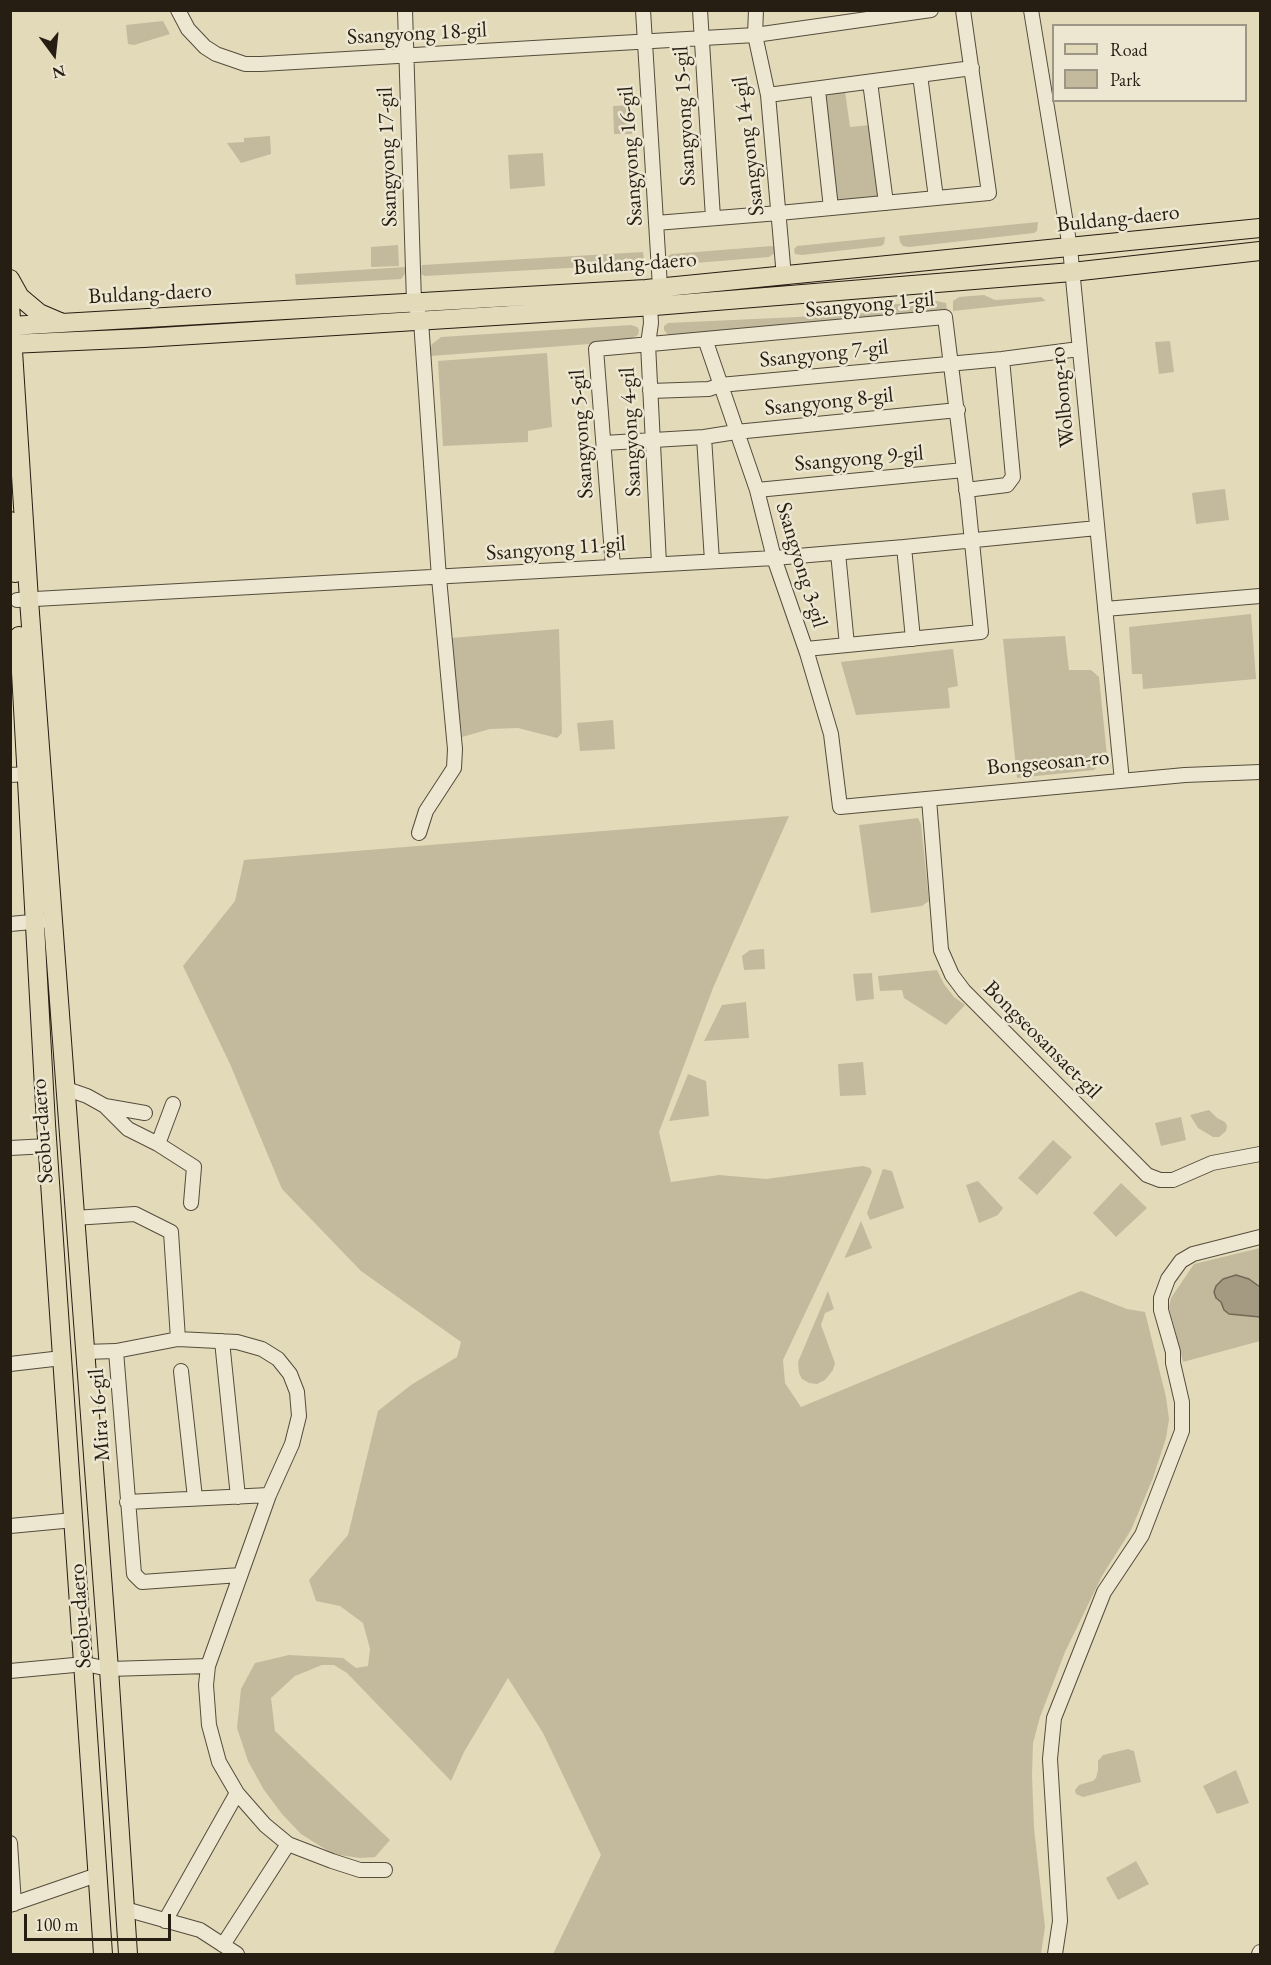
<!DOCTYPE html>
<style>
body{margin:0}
#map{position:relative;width:1271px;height:1965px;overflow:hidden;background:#e3dab9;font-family:"EB Garamond",serif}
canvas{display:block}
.frame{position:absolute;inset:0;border:12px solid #261d13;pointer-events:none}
.legend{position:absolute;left:1052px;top:24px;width:195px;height:78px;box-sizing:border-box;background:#ede7d2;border:2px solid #9d9686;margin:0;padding:8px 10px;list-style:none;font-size:18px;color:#261d13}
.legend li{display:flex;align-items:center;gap:12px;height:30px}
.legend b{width:30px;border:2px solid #9d9686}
.north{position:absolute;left:24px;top:24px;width:60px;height:60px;-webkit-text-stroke:4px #ede7d2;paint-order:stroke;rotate:165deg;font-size:16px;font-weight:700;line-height:24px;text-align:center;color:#261d13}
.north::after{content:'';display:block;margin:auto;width:21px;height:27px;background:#261d13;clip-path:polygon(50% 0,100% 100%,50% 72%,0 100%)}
.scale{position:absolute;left:24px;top:1914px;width:147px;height:27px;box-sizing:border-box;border:3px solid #261d13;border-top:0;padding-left:8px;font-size:18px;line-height:21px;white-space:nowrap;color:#261d13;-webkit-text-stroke:4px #ede7d2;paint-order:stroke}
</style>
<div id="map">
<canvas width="1271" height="1965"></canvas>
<div class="frame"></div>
<ul class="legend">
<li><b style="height:8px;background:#e3dab9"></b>Road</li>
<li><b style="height:16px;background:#c3ba9d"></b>Park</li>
</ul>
<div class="north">N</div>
<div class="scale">100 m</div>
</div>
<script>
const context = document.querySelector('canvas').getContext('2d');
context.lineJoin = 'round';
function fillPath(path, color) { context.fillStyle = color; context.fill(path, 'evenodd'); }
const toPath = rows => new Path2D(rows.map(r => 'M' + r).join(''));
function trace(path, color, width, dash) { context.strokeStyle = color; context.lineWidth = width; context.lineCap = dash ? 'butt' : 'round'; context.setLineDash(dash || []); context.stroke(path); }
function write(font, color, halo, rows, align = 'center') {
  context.font = font + ' "EB Garamond",serif'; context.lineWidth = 5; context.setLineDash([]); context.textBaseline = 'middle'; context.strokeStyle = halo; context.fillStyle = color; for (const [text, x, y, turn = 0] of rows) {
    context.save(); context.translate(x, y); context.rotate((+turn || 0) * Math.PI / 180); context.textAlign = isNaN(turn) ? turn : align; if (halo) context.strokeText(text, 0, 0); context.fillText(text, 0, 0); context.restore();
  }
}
const green = toPath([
 [163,21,170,34,134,45,128,44,126,25],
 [845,91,850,127,870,125,879,199,842,204,836,199,823,96,828,93],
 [631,105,632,134,614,134,613,106],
 [270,136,271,154,241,163,227,143,244,142,244,138],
 [543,153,545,186,510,189,508,155],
 [1038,222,1037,231,1034,233,909,247,903,246,900,242,899,236],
 [885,237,884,244,881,246,802,255,795,254,794,249,797,246],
 [398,245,399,266,371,267,371,247],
 [772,246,775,248,775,253,769,257,670,265,668,264,668,256,671,254],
 [643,252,644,260,640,264,425,276,421,274,422,265],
 [405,267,405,274,401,279,296,285,295,274],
 [984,295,995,300,1041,297,1046,301,953,311,953,301,959,297],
 [936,301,946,303,947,310,853,319,852,317,856,314,878,311,885,305],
 [840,315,847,317,847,319,671,338,664,330,664,326,668,323],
 [631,325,637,327,639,330,638,335,630,339,589,344,431,356,430,350,432,344,441,337],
 [1170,341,1174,372,1159,374,1155,342],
 [547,353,552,427,528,431,528,442,443,446,438,361],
 [1225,489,1229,520,1196,524,1192,493],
 [1251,614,1256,679,1143,689,1142,674,1132,674,1129,627],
 [559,629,562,733,557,738,518,728,490,729,462,737,451,638],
 [1065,636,1069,670,1091,670,1099,677,1107,756,1094,770,1017,778,1003,639],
 [953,649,958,686,948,688,950,708,856,715,841,662],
 [613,720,615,749,580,751,577,723],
 [789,816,713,988,659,1132,671,1182,719,1175,766,1179,863,1166,870,1168,872,1172,783,1360,785,1383,801,1407,1081,1291,1127,1309,1145,1312,1166,1397,1169,1419,1166,1438,1153,1478,1131,1530,1102,1576,1065,1652,1040,1717,1033,1743,1032,1775,1034,1828,1045,1927,1041,1954,553,1954,601,1855,543,1733,508,1678,464,1752,451,1781,347,1673,334,1665,322,1665,295,1676,271,1698,275,1731,390,1840,375,1857,360,1858,333,1854,301,1834,282,1814,264,1790,248,1761,237,1728,241,1689,255,1663,289,1655,343,1658,356,1668,368,1666,370,1649,363,1623,340,1606,316,1601,309,1580,348,1535,378,1411,411,1385,457,1357,461,1342,361,1271,282,1189,230,1064,183,966,235,901,244,860],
 [918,818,921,824,929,901,922,906,871,913,859,825],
 [764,949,765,969,744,970,742,956,750,950],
 [937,970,944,984,954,997,965,1005,946,1025,904,998,902,990,880,991,878,976],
 [872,973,874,999,856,1001,853,974],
 [746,1002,749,1038,704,1041,722,1005],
 [863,1062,866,1095,840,1096,838,1064],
 [688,1074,706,1081,709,1116,669,1121],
 [1209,1110,1217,1118,1225,1122,1227,1126,1226,1131,1219,1137,1213,1137,1198,1128,1190,1115],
 [1181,1117,1186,1140,1161,1146,1155,1123],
 [1053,1140,1072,1157,1037,1195,1018,1178],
 [883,1169,892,1171,904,1208,870,1220,867,1213],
 [978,1181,1003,1208,998,1215,979,1223,966,1185],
 [1121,1183,1147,1208,1116,1237,1093,1213],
 [861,1221,872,1248,845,1258,845,1257],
 [1260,1248,1260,1341,1183,1362,1169,1307,1171,1298,1194,1264],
 [828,1291,834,1309,825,1313,821,1325,835,1363,833,1370,825,1380,817,1384,809,1383,802,1379,799,1373,798,1362],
 [1128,1749,1134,1751,1141,1782,1083,1797,1076,1794,1075,1790,1079,1785,1093,1781,1096,1778,1098,1770,1098,1761,1103,1755],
 [1236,1770,1249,1803,1217,1814,1203,1786],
 [1136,1861,1149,1884,1118,1900,1106,1878]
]);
const water = toPath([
 [1236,1275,1249,1279,1260,1287,1260,1317,1229,1314,1224,1310,1221,1302,1216,1298,1214,1292,1216,1286,1223,1279,1236,1275]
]);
const minor = toPath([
 [178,10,188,29,205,47,216,54,245,64,261,64,755,35,931,10],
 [405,10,414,302,421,321,439,578,455,749,454,768,426,811,419,833],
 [643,10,660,287,650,307,651,323,648,344,659,564],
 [700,10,713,218],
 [756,10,755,35,768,95,784,277],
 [1031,10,1070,248,1122,781],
 [920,75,936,198],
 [870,82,886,203],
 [818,90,831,208],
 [768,95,972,68],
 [656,223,779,213,989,193,963,10],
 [705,339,757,490,774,558,807,653,831,734,840,807,1185,775,1260,772],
 [650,391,709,389,720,385,1002,359,1079,349],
 [704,437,712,561],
 [604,443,704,437,736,432,958,410],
 [757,490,964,470],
 [966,490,1007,485,1013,477,1002,359],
 [904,547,913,639],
 [838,553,847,645],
 [613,567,596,349,945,317,968,502,981,632,806,649],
 [17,600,774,558,904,547,1097,528],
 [1105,609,1260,596],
 [10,775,28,774],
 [929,799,941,950,952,975,964,991,1147,1175,1160,1180,1173,1180,1212,1163,1260,1154],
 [10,924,42,921],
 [64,1088,87,1096,105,1106,128,1129,158,1144,194,1167,191,1203],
 [105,1106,145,1113],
 [158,1144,173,1104],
 [10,1148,48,1146],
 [74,1218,135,1214,171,1232,178,1339],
 [222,1341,238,1497],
 [84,1352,116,1351],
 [10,1364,62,1358],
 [181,1371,195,1498],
 [127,1502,269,1495],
 [10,1526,74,1520],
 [208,1666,206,1685,209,1725,219,1762,237,1793,265,1825,288,1844,332,1861,360,1870,385,1870],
 [10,1671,85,1664,109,1669,208,1666,269,1495,292,1444,299,1416,297,1392,290,1374,278,1359,262,1349,237,1342,178,1339,116,1351,134,1574,142,1582,240,1575],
 [10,1843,14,1904],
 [10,1905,97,1875],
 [125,1909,200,1930,237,1954],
 [165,1921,237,1793],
 [223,1945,288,1844],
 [1055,1954,1060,1921,1050,1759,1054,1718,1104,1592,1142,1535,1182,1431,1182,1402,1173,1363,1173,1352,1161,1310,1161,1298,1168,1279,1181,1261,1193,1254,1260,1237],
 [1259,1954,1260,1952]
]);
const major = toPath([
 [10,279,20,297,39,313,60,322],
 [10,304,29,600,109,1669,128,1954],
 [10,326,646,289,1260,228],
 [10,344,144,338,655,306,1072,272,1260,251],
 [10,521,15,573],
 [19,636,46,1124,103,1954]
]);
const streetNames = [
 ["Ssangyong 18-gil",417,34,-3],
 ["Ssangyong 15-gil",685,116,-93],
 ["Ssangyong 14-gil",749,146,-97],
 ["Ssangyong 16-gil",631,156,-94],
 ["Ssangyong 17-gil",388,157,-92],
 ["Buldang-daero",1118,219,-6],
 ["Buldang-daero",635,264,-4],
 ["Buldang-daero",150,294,-3],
 ["Ssangyong 1-gil",870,305,-5],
 ["Ssangyong 7-gil",824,354,-6],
 ["Wolbong-ro",1063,397,-96],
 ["Ssangyong 8-gil",829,402,-6],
 ["Ssangyong 4-gil",631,432,-93],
 ["Ssangyong 5-gil",582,434,-94],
 ["Ssangyong 9-gil",859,459,-5],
 ["Ssangyong 11-gil",556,549,-4],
 ["Ssangyong 3-gil",801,565,73],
 ["Bongseosan-ro",1048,763,-5],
 ["Bongseosansaet-gil",1042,1040,45],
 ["Seobu-daero",43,1131,-94],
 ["Mira 16-gil",100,1415,-94],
 ["Seobu-daero",81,1616,-94]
];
fillPath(green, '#c3ba9d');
fillPath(water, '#a39a81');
trace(water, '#716855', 1.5);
trace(minor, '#554c3c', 16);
trace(major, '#261d13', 20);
trace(minor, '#ede7d2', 14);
trace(major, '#e3dab9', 18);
write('22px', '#261d13', '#ede7d2', streetNames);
</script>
